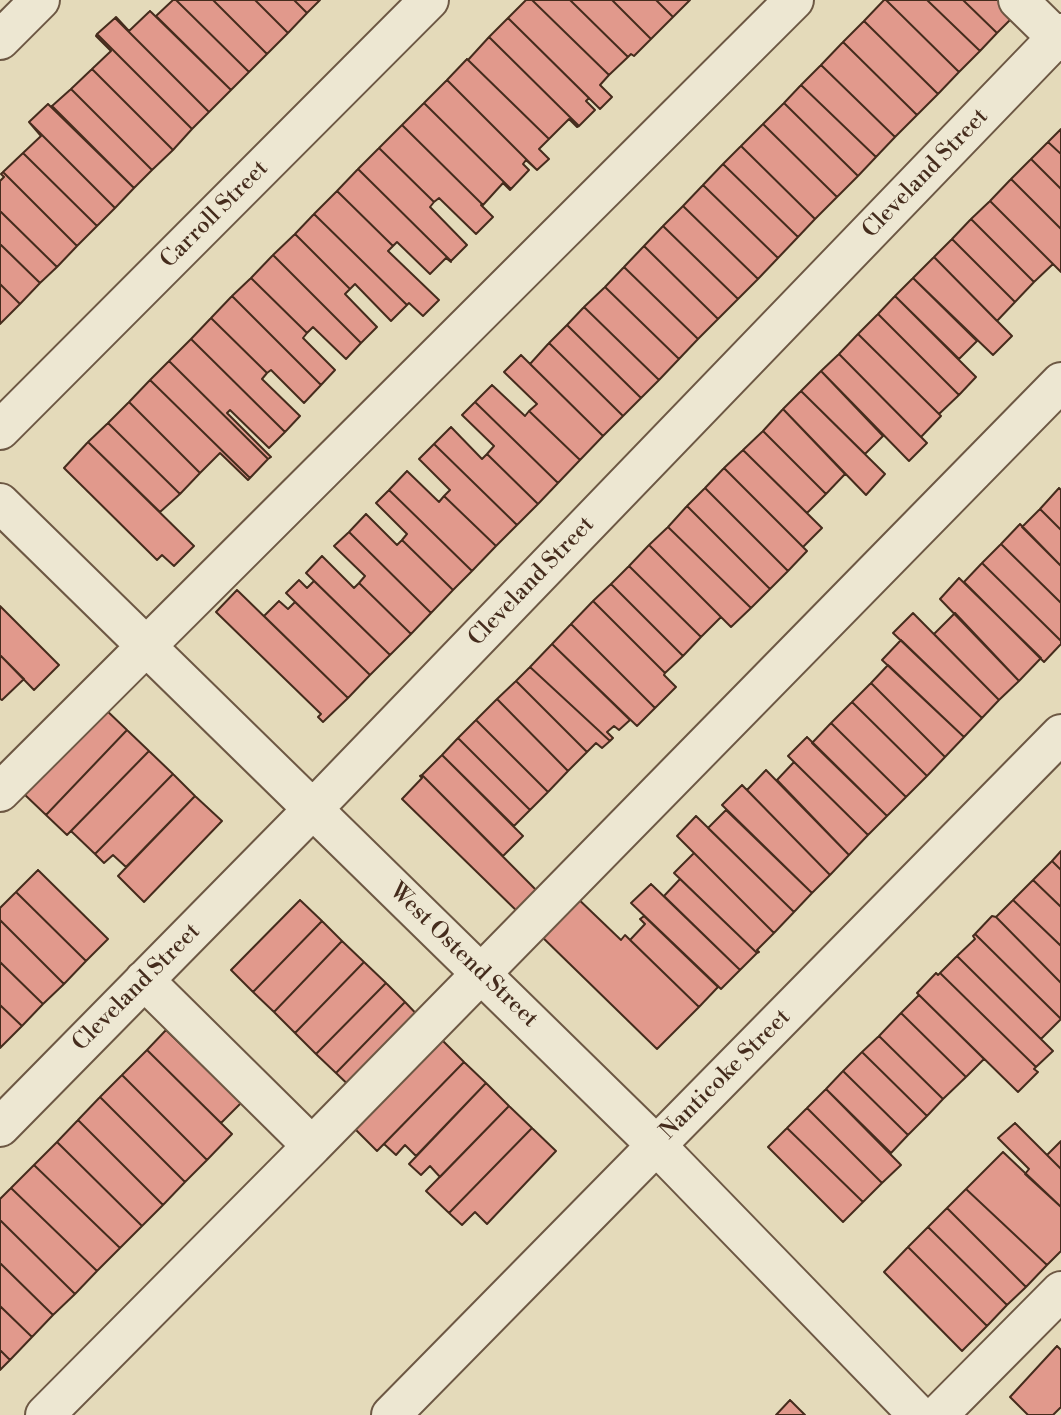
<!DOCTYPE html>
<style>
body{margin:0}
canvas{display:block;background:#e4daba}
</style>
<canvas width="1061" height="1415"></canvas>
<script>
const context = document.querySelector('canvas').getContext('2d');
context.lineJoin = 'round';
function fillPath(path, color) { context.fillStyle = color; context.fill(path, 'evenodd'); }
const toPath = rows => new Path2D(rows.map(r => 'M' + r).join(''));
function trace(path, color, width, dash) { context.strokeStyle = color; context.lineWidth = width; context.lineCap = dash ? 'butt' : 'round'; context.setLineDash(dash || []); context.stroke(path); }
function write(font, color, halo, rows, align = 'center') {
  context.font = font + ' "Libre Bodoni",serif'; context.lineWidth = 5; context.setLineDash([]); context.textBaseline = 'middle'; context.strokeStyle = halo; context.fillStyle = color; for (const [text, x, y, turn = 0] of rows) {
    context.save(); context.translate(x, y); context.rotate((+turn || 0) * Math.PI / 180); context.textAlign = isNaN(turn) ? turn : align; if (halo) context.strokeText(text, 0, 0); context.fillText(text, 0, 0); context.restore();
  }
}
const building = toPath([
 [173,0,176,0,249,72,231,90,156,16,173,0],
 [176,0,213,0,267,54,249,72,176,0],
 [213,0,255,0,288,33,267,54,213,0],
 [255,0,294,0,307,13,288,33,255,0],
 [294,0,320,0,307,13,294,0],
 [526,0,532,0,609,75,600,85,612,97,600,109,508,18,526,0],
 [532,0,570,0,628,57,609,75,532,0],
 [570,0,612,0,651,39,634,56,631,54,628,57,570,0],
 [612,0,656,0,673,17,651,39,612,0],
 [656,0,690,0,673,17,656,0],
 [884,0,886,0,959,72,938,94,864,21,884,0],
 [886,0,927,0,980,51,959,72,886,0],
 [927,0,963,0,997,33,980,51,927,0],
 [963,0,999,0,1015,15,997,33,963,0],
 [150,11,231,90,209,112,115,18,116,17,129,31,150,11],
 [115,18,209,112,192,129,97,34,115,18],
 [508,18,589,98,586,101,595,110,579,126,489,37,508,18],
 [864,21,938,94,917,115,843,42,864,21],
 [97,34,192,129,173,150,92,69,111,51,96,36,97,34],
 [489,37,579,126,577,127,569,119,549,139,468,60,489,37],
 [843,42,917,115,895,137,821,65,843,42],
 [467,59,549,139,539,149,549,159,537,170,447,80,467,59],
 [821,65,895,137,876,157,801,85,821,65],
 [92,69,173,150,152,170,71,89,92,69],
 [447,80,537,170,526,160,523,164,529,170,511,189,424,103,447,80],
 [801,85,876,157,858,176,784,103,801,85],
 [71,89,152,170,134,188,52,106,71,89],
 [424,103,511,189,510,190,503,183,483,205,402,125,424,103],
 [784,103,858,176,837,197,763,124,784,103],
 [48,104,134,188,115,208,29,122,48,104],
 [29,122,115,208,97,226,23,153,41,136,29,122],
 [763,124,837,197,815,219,741,146,763,124],
 [402,125,483,205,481,205,493,217,476,234,439,198,434,202,379,148,402,125],
 [1061,129,1061,154,1048,142,1061,129],
 [1048,142,1061,154,1061,189,1031,159,1048,142],
 [741,146,815,219,798,237,723,164,741,146],
 [379,148,434,202,430,207,467,245,451,261,358,169,379,148],
 [23,153,97,226,77,246,3,172,23,153],
 [1031,159,1061,189,1061,229,1011,179,1031,159],
 [723,164,798,237,778,258,703,185,723,164],
 [358,169,451,261,451,262,446,258,430,274,397,242,393,246,337,191,358,169],
 [3,172,77,246,57,267,0,211,0,181,4,177,1,174,3,172],
 [1011,179,1061,229,1061,272,990,201,1011,179],
 [703,185,778,258,758,279,683,206,703,185],
 [337,191,393,246,388,251,439,300,423,316,409,303,407,305,314,214,337,191],
 [990,201,1053,264,1034,282,971,219,990,201],
 [683,206,758,279,738,299,663,226,683,206],
 [0,211,57,267,40,283,0,244,0,211],
 [314,214,407,305,391,321,355,284,350,289,295,234,314,214],
 [971,219,1034,282,1015,302,952,239,971,219],
 [663,226,738,299,718,319,644,246,663,226],
 [295,234,350,289,345,294,377,327,361,343,273,255,295,234],
 [952,239,1015,302,997,321,934,257,952,239],
 [0,244,40,283,20,304,0,284,0,244],
 [644,246,718,319,698,339,624,267,644,246],
 [273,255,361,343,346,359,313,327,307,333,251,278,273,255],
 [934,257,1012,336,993,355,913,278,934,257],
 [624,267,698,339,679,359,605,287,624,267],
 [251,278,307,333,303,338,335,370,321,385,232,296,251,278],
 [913,278,977,341,959,359,895,296,913,278],
 [0,284,20,304,0,324,0,284],
 [605,287,679,359,659,380,584,307,605,287],
 [232,296,321,385,304,403,271,370,267,373,211,318,232,296],
 [895,296,976,377,959,395,878,314,895,296],
 [584,307,659,380,641,398,567,325,584,307],
 [878,314,959,395,939,414,858,334,878,314],
 [211,318,267,373,262,379,300,416,285,432,191,339,211,318],
 [567,325,641,398,623,416,549,343,567,325],
 [858,334,941,416,921,437,839,354,858,334],
 [191,339,285,432,269,448,230,410,227,413,271,457,268,459,169,361,191,339],
 [549,343,623,416,603,436,530,364,549,343],
 [839,354,927,443,909,461,821,371,839,354],
 [521,355,603,436,580,460,529,411,537,404,504,372,521,355],
 [169,361,268,459,250,478,150,380,169,361],
 [821,371,883,436,865,454,801,391,821,371],
 [150,380,250,478,248,480,220,453,200,473,129,402,150,380],
 [492,385,525,416,529,411,580,460,558,483,475,402,492,385],
 [801,391,885,474,866,495,783,409,801,391],
 [129,402,200,473,180,494,108,423,129,402],
 [475,402,558,483,538,504,487,454,494,446,462,415,475,402],
 [783,409,845,474,826,494,763,431,783,409],
 [108,423,180,494,160,512,88,442,108,423],
 [451,427,482,459,487,454,538,504,517,525,434,444,451,427],
 [763,431,826,494,807,513,743,450,763,431],
 [88,442,194,546,174,566,162,555,157,560,64,468,88,442],
 [434,444,517,525,496,546,444,496,450,490,419,459,434,444],
 [743,450,822,528,803,547,724,468,743,450],
 [724,468,807,551,788,571,705,488,724,468],
 [407,471,439,502,444,496,496,546,472,571,389,490,407,471],
 [705,488,788,571,770,589,687,506,705,488],
 [1059,488,1061,490,1061,530,1040,509,1059,488],
 [389,490,472,571,453,590,402,540,407,534,376,503,389,490],
 [687,506,770,589,751,608,668,527,687,506],
 [1040,509,1061,530,1061,566,1022,527,1040,509],
 [366,514,397,545,402,540,453,590,431,613,349,532,366,514],
 [1020,524,1061,566,1061,603,1001,544,1020,524],
 [668,527,751,608,731,627,649,545,668,527],
 [349,532,431,613,411,634,359,583,365,576,334,546,349,532],
 [1001,544,1061,603,1061,641,982,563,1001,544],
 [649,545,721,617,701,637,629,566,649,545],
 [322,556,354,588,359,583,411,634,390,655,306,573,322,556],
 [982,563,1061,641,1061,644,1044,662,964,582,982,563],
 [629,566,701,637,683,656,611,584,629,566],
 [959,578,1041,658,1019,681,940,599,959,578],
 [299,580,307,588,314,581,390,655,370,675,286,593,299,580],
 [611,584,683,656,665,673,593,601,611,584],
 [237,590,348,698,323,722,318,717,321,714,216,612,237,590],
 [279,601,288,609,295,602,370,675,348,698,264,616,279,601],
 [593,601,665,673,664,675,676,687,655,708,571,624,593,601],
 [0,606,59,665,34,690,0,655,0,606],
 [913,613,999,700,982,718,893,633,913,613],
 [955,613,1019,681,999,700,934,634,955,613],
 [571,624,655,708,637,726,552,644,571,624],
 [901,640,982,718,964,737,882,660,901,640],
 [552,644,630,720,619,730,614,726,607,732,613,738,610,741,530,667,552,644],
 [0,655,24,679,2,700,0,699,0,655],
 [888,665,964,737,945,757,871,683,888,665],
 [530,667,610,741,602,748,596,743,587,752,516,681,530,667],
 [516,681,587,752,568,771,497,699,516,681],
 [871,683,945,757,927,776,852,702,871,683],
 [497,699,568,771,548,792,476,720,497,699],
 [852,702,927,776,906,797,831,723,852,702],
 [104,708,127,730,46,815,23,793,104,708],
 [476,720,548,792,530,810,458,738,476,720],
 [831,723,906,797,887,816,812,743,831,723],
 [127,730,149,751,67,835,46,815,127,730],
 [807,737,887,816,868,835,788,756,807,737],
 [458,738,530,810,514,826,442,755,458,738],
 [149,751,173,774,95,854,71,831,149,751],
 [442,755,523,836,503,856,422,775,442,755],
 [794,762,868,835,849,855,777,780,794,762],
 [766,770,849,855,830,875,747,790,766,770],
 [173,774,195,796,126,867,113,855,104,863,95,854,173,774],
 [422,775,542,896,522,916,402,799,422,778,420,776,422,775],
 [742,785,830,875,812,893,722,805,742,785],
 [195,796,222,821,144,902,118,876,195,796],
 [726,810,812,893,794,912,708,828,726,810],
 [696,816,794,912,774,933,677,836,696,816],
 [1061,851,1061,870,1052,861,1061,851],
 [694,853,774,933,757,950,759,952,757,953,674,873,694,853],
 [1052,861,1061,870,1061,907,1033,880,1052,861],
 [38,870,108,939,86,961,16,892,38,870],
 [680,879,757,953,740,970,664,896,680,879],
 [1033,880,1061,907,1061,946,1013,900,1033,880],
 [651,884,740,970,721,989,631,903,651,884],
 [16,892,86,961,64,984,0,920,0,908,16,892],
 [573,894,621,940,625,935,699,1007,657,1049,537,932,573,894],
 [300,900,322,921,253,992,231,970,300,900],
 [1013,900,1061,946,1061,983,996,917,1013,900],
 [644,916,718,987,699,1007,630,940,645,924,640,919,644,916],
 [992,916,996,917,1061,983,1061,1019,975,934,992,916],
 [0,920,64,984,43,1004,0,962,0,920],
 [322,921,342,941,274,1012,253,992,322,921],
 [975,934,1061,1019,1041,1039,957,956,975,939,973,936,975,934],
 [342,941,364,962,295,1033,274,1012,342,941],
 [957,956,1053,1051,1036,1067,940,973,957,956],
 [0,962,43,1004,22,1026,0,1005,0,962],
 [364,962,386,983,316,1054,295,1033,364,962],
 [936,973,938,975,940,973,1036,1067,1034,1069,1038,1072,1018,1092,917,993,936,973],
 [386,983,405,1002,336,1073,316,1054,386,983],
 [919,995,984,1059,966,1077,901,1013,919,995],
 [405,1002,426,1024,358,1094,336,1073,405,1002],
 [0,1005,22,1026,0,1048,0,1005],
 [901,1013,966,1077,943,1099,879,1036,901,1013],
 [166,1030,241,1103,221,1123,147,1050,166,1030],
 [879,1036,943,1099,927,1116,862,1052,879,1036],
 [442,1040,464,1062,377,1151,355,1129,442,1040],
 [147,1050,232,1134,207,1160,122,1075,147,1050],
 [862,1052,927,1116,908,1135,843,1071,862,1052],
 [464,1062,486,1083,416,1156,405,1145,396,1155,384,1144,464,1062],
 [843,1071,908,1135,891,1153,826,1089,843,1071],
 [122,1075,207,1160,185,1182,100,1097,122,1075],
 [486,1083,509,1106,440,1177,430,1166,421,1175,409,1164,486,1083],
 [826,1089,901,1165,882,1183,807,1108,826,1089],
 [100,1097,185,1182,163,1205,78,1120,100,1097],
 [509,1106,532,1128,449,1213,426,1191,509,1106],
 [807,1108,882,1183,863,1202,787,1128,807,1108],
 [78,1120,163,1205,142,1226,57,1142,78,1120],
 [1015,1123,1061,1169,1061,1207,1025,1174,1029,1169,998,1138,1015,1123],
 [532,1128,556,1151,487,1224,475,1212,462,1225,449,1213,532,1128],
 [787,1128,863,1202,843,1222,768,1147,787,1128],
 [1061,1141,1061,1169,1047,1155,1061,1141],
 [57,1142,142,1226,120,1248,34,1165,57,1142],
 [1003,1152,1061,1207,1061,1251,1047,1265,966,1189,1003,1152],
 [34,1165,120,1248,97,1271,11,1188,34,1165],
 [11,1188,97,1271,75,1294,0,1220,0,1199,11,1188],
 [966,1189,1047,1265,1026,1287,947,1208,966,1189],
 [947,1208,1026,1287,1007,1305,928,1227,947,1208],
 [0,1220,75,1294,53,1315,0,1263,0,1220],
 [928,1227,1007,1305,987,1326,908,1247,928,1227],
 [908,1247,987,1326,962,1351,884,1272,908,1247],
 [0,1263,53,1315,32,1337,0,1306,0,1263],
 [0,1306,32,1337,10,1360,0,1350,0,1306],
 [1057,1346,1061,1350,1061,1407,1053,1415,1028,1415,1010,1397,1057,1346],
 [0,1350,10,1360,0,1370,0,1350],
 [790,1400,805,1415,776,1415,790,1400]
]);
const minor = toPath([
 [1018,0,1061,42],
 [0,40,40,0],
 [0,430,429,0],
 [0,503,656,1145,918,1415],
 [0,792,794,0],
 [144,980,312,1146,1061,382],
 [0,1127,313,809,1061,33],
 [45,1415,312,1146],
 [391,1415,1061,734],
 [938,1415,1061,1291]
]);
const streetNames = [
 ["Cleveland Street",926,174,-46],
 ["Carroll Street",215,215,-45],
 ["Cleveland Street",532,582,-46],
 ["West Ostend Street",463,956,44],
 ["Cleveland Street",137,988,-45],
 ["Nanticoke Street",726,1075,-45]
];
fillPath(building, '#e1998c');
trace(building, '#452c1d', 2);
trace(minor, '#6d5844', 42);
trace(minor, '#ede7d2', 38);
write('23px', '#452c1d', '#ede7d2', streetNames);
</script>
